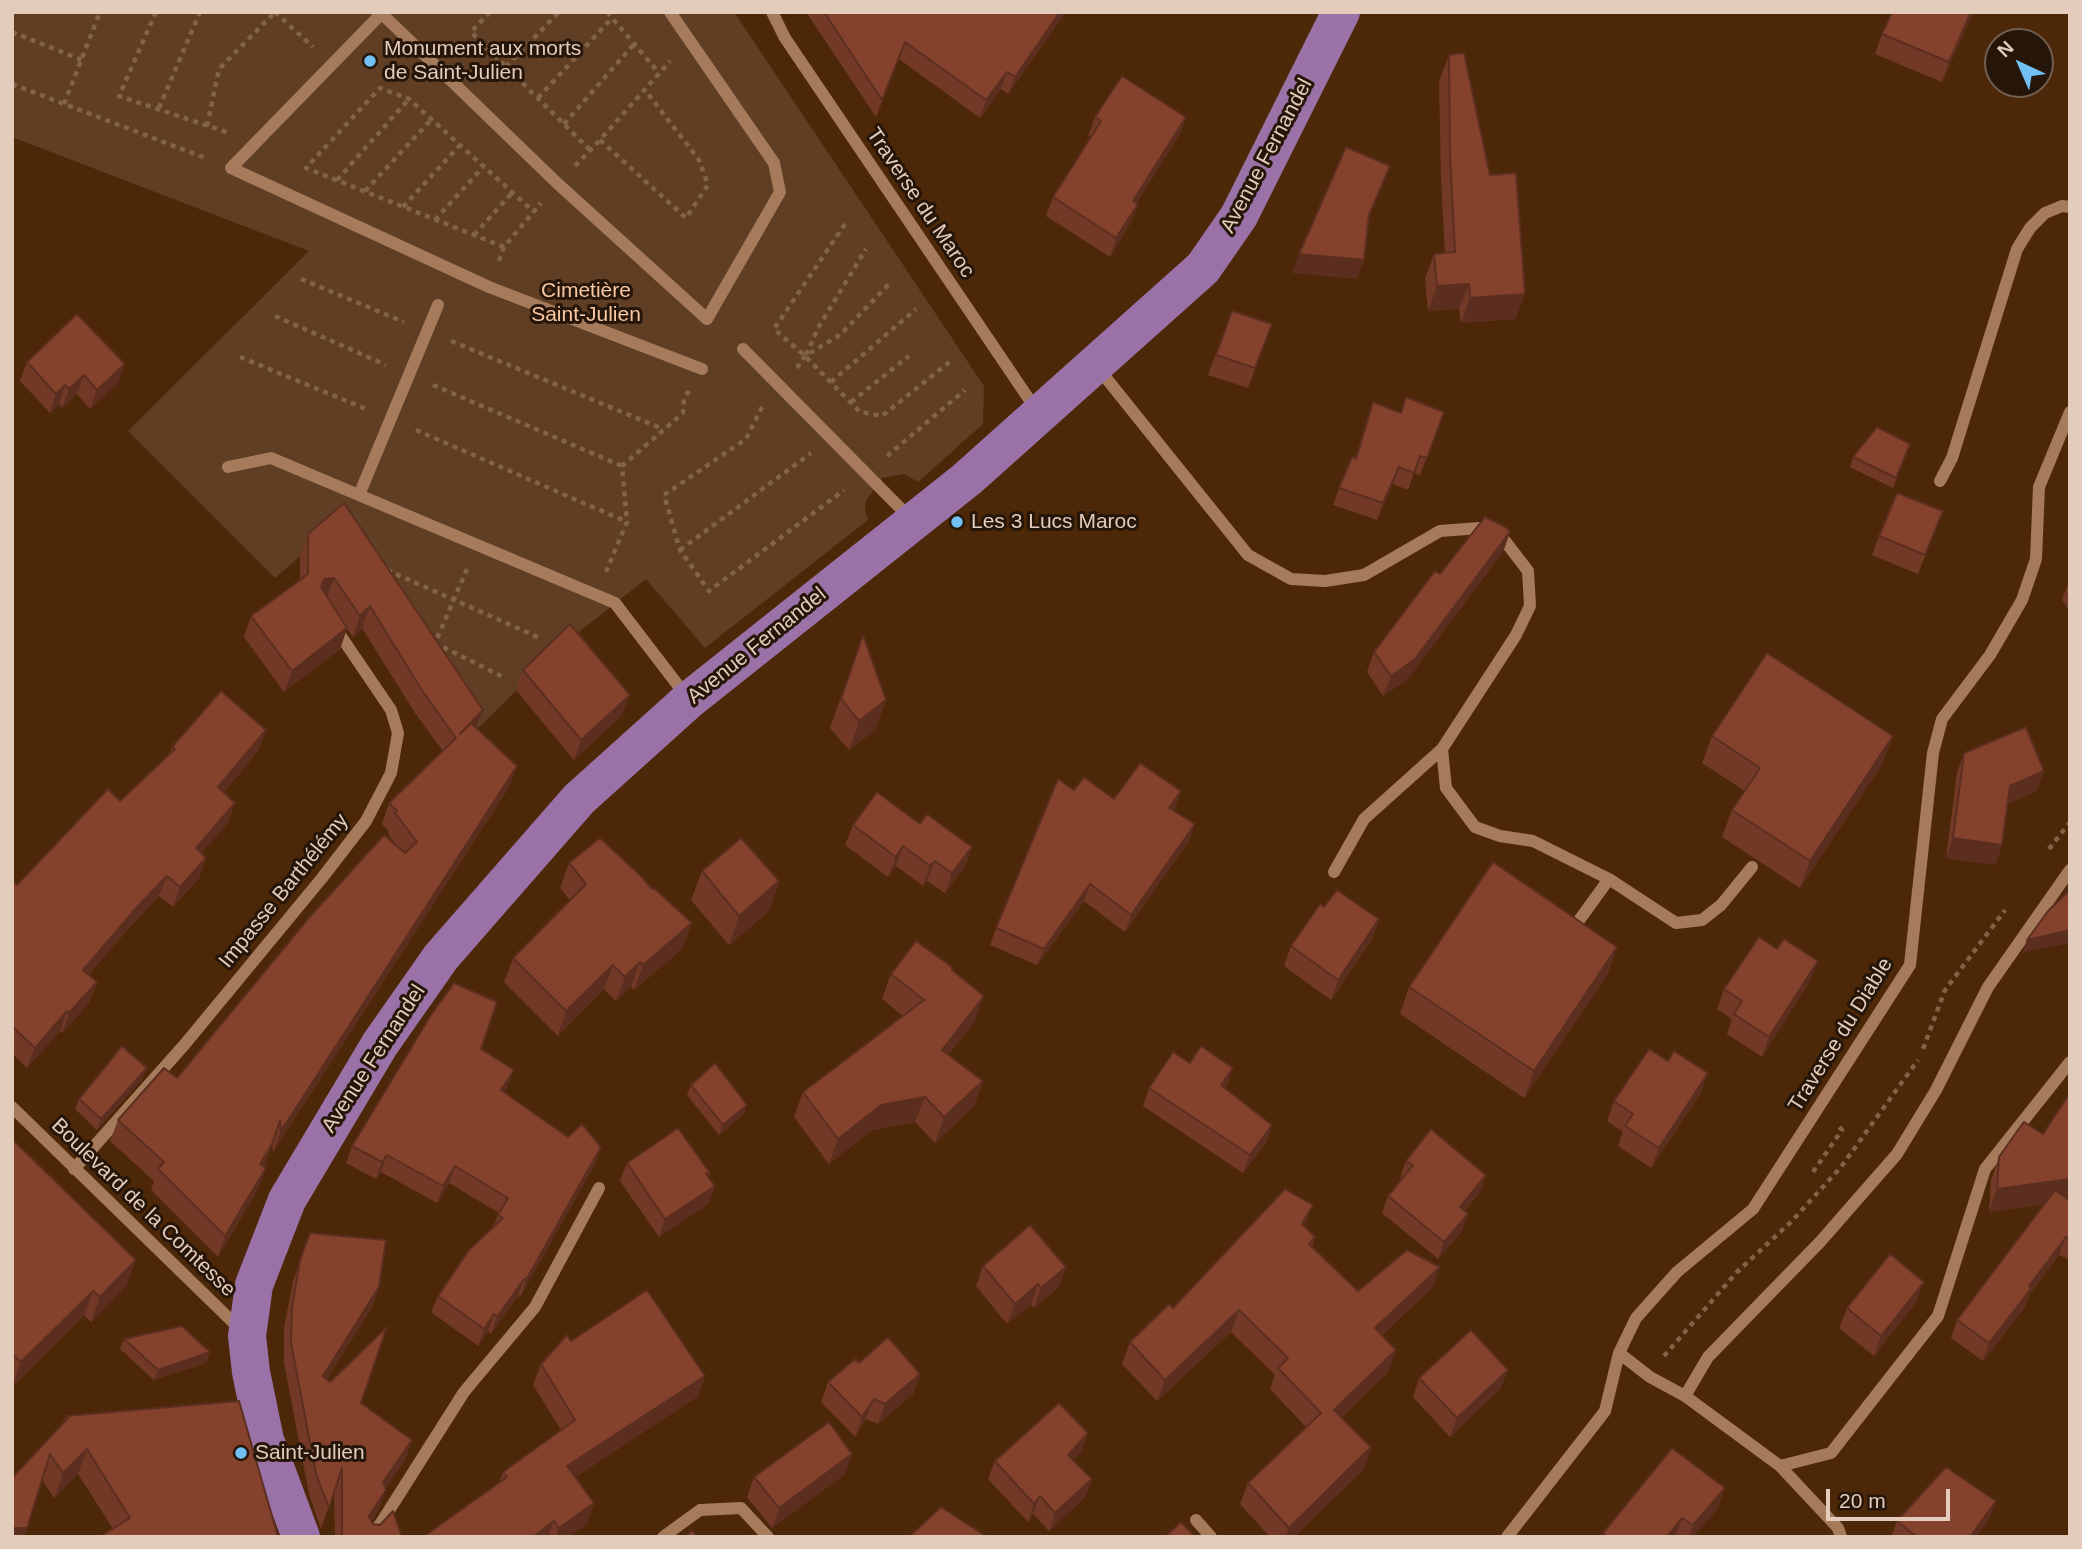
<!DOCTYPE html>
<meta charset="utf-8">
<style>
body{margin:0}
#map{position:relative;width:2082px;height:1549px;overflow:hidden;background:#4c2808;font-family:Arial,sans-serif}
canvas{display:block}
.frame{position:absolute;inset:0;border:14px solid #e3ccbc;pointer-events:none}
.north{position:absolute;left:1984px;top:28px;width:70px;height:70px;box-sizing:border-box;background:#261609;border:2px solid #725f51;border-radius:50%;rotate:316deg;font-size:19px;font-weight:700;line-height:28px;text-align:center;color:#e3ccbc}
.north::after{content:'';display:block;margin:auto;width:24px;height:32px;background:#71c1f5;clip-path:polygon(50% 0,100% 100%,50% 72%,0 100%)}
.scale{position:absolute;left:1826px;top:1489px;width:124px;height:32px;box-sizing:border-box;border:4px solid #e3ccbc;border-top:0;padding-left:9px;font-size:21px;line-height:24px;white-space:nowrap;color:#e3ccbc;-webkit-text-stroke:5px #261609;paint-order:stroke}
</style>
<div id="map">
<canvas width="2082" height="1549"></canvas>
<div class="frame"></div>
<div class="north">N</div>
<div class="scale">20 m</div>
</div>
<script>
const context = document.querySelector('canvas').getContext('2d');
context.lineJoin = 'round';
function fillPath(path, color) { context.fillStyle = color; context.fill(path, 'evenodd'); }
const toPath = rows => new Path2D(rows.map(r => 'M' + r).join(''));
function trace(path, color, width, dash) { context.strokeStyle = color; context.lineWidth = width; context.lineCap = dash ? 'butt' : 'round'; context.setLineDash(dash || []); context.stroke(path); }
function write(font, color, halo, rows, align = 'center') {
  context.font = font + ' Arial,sans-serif'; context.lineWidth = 6; context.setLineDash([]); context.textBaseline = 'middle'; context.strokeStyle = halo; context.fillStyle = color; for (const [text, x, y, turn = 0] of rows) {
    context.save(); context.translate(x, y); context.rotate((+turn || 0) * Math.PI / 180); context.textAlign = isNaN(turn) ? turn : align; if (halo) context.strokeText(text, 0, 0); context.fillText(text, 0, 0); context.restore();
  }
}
const green = toPath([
 [12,12,734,12,984,386,983,424,918,482,904,474,882,478,866,501,865,511,868,520,705,648,646,579,565,643,474,732,336,525,275,578,128,431,309,251,12,137]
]);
const path = toPath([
 [156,12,119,96,229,133],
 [275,12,313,47],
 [490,12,471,32,590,150],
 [607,12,659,73],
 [12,32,82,60],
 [506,67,559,12],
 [12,84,208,159],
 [538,98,612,18],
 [64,104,100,12],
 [159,108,200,12],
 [564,124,634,44],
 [207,126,219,69,275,12],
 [600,140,686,218,708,185,699,160,645,90],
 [575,166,600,140,670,61],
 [337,180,408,100],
 [365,191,431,120],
 [403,207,459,146],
 [435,220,483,167],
 [845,224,774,329,805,356,860,412,882,416,952,360],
 [474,235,512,193],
 [504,247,306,168,380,88,409,99,534,212],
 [499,261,504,247,541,203],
 [301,279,404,322],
 [275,316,386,365],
 [451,341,663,429],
 [806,355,818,328,866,249],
 [240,357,366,409],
 [797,368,805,356,840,335,892,281],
 [831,382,916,309],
 [433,385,622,466],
 [851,402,909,356],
 [762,407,746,439,664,495,680,550,709,591,844,490],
 [416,430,627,522],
 [887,456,965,390],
 [680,550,811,453],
 [467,569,435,643,503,677],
 [387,570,542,639],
 [606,572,627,522,622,466,683,413,684,398,689,391],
 [2049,849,2070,822],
 [1923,1049,1945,990,2005,910],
 [1813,1172,1842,1130,1838,1125],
 [1664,1356,1737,1272,1791,1222,1841,1167,1918,1060]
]);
const minor = toPath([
 [380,12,557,183,707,319,780,192,774,163,670,12],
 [383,12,231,168,489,287,702,369],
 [772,12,785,38,1037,411],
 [743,349,911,519],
 [1098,368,1248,555,1291,579,1325,581,1364,575,1440,531,1480,528,1505,541,1528,571,1530,606,1516,635,1442,749,1446,788,1475,827,1500,836,1533,841,1609,879,1676,923,1702,920,1721,905,1752,867],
 [228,467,271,458,615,603,687,697],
 [1940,481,1952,458,2017,249,2030,228,2045,213,2062,206,2070,207],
 [359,495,438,305],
 [1334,872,1364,819,1442,749],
 [1580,919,1609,879],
 [12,1107,242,1331],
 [74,1169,185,1044,322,878,366,821,391,773,398,733,391,710,334,626],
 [1685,1396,1708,1357,1820,1242,1897,1154,1936,1090,1988,987,2070,870],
 [1780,1466,1831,1453,1938,1316,1985,1169,2070,1062],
 [1196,1520,1211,1537],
 [370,1537,381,1523,464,1392,535,1307,599,1188],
 [663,1537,700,1510,741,1508,768,1537],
 [1507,1537,1605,1411,1619,1353],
 [1841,1537,1838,1528,1780,1466,1685,1396,1650,1377,1619,1353,1636,1318,1677,1272,1753,1209,1910,965,1933,753,1942,719,1990,655,2022,600,2036,559,2039,487,2070,412]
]);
const major = toPath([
 [301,1537,265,1440,251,1372,247,1336,254,1285,287,1200,380,1044,441,957,579,799,689,700,967,479,1203,268,1239,216,1341,12]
]);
const wall = toPath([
 [806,12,1066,12,1008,94,1001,89,980,118,899,59,876,117],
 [1973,12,1942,82,1875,54,1882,34],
 [1449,55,1490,175,1525,294,1515,319,1461,323,1459,309,1428,311,1425,279,1434,254,1445,253,1441,180,1439,81],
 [1095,117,1186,117,1179,135,1137,203,1138,204,1131,222,1110,257,1046,216,1053,197,1091,137,1088,136],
 [1232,311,1272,324,1248,388,1208,375],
 [27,362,125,364,118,383,90,409,77,394,62,408,59,404,50,413,20,381],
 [1373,402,1400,413,1444,412,1420,475,1414,473,1408,490,1393,484,1377,520,1333,505,1339,488,1355,458],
 [1910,444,1893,488,1850,467,1853,457],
 [1943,511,1918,574,1872,555,1879,536],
 [1510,532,1503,552,1408,679,1383,696,1367,672,1374,652,1440,574],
 [308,534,483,710,476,728,517,766,509,787,273,1152,272,1144,264,1166,266,1168,258,1189,218,1257,151,1190,154,1181,110,1141,118,1120,177,1078,396,845,388,834,389,831,382,824,389,803,443,751,415,713,362,628,353,637,347,629,340,649,284,692,244,637,251,616,300,580,300,556],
 [2069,581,2070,582,2070,611,2062,600],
 [852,665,876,729,849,750,830,728],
 [523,670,630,695,622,715,574,760,516,690],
 [1712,736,1883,763,1800,888,1722,837,1732,810,1745,791,1702,763],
 [172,747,258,751,224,792,228,823,201,853,206,858,199,878,173,907,159,896,131,926,88,975,97,982,89,1003,62,1033,60,1031,27,1068,12,1053,12,880,17,885,120,801,169,754],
 [1964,753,2044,771,2037,791,2008,803,2002,845,1995,865,1946,858,1957,773],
 [1074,790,1114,799,1175,808,1173,811,1189,841,1125,932,1084,901,1037,965,990,945,996,928],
 [920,824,972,847,965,867,945,893,927,881,923,886,896,866,888,877,845,845,853,825],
 [569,863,683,948,634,990,631,987,616,1001,604,989,558,1036,504,982,513,958,570,900,560,888],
 [702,871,779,881,769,911,729,945,691,900],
 [1324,907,1379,919,1372,939,1331,1000,1284,966,1291,946],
 [1777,949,1810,981,1762,1057,1727,1034,1732,1019,1717,1009,1724,989],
 [952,970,975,1021,948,1055,983,1081,974,1106,935,1143,915,1122,872,1130,829,1164,794,1117,803,1092,903,1016,882,999,891,974],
 [1608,974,1524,1098,1400,1014,1409,987],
 [481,1049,514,1070,507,1087,504,1092,568,1137,601,1147,595,1164,520,1297,518,1296,491,1334,488,1331,478,1346,431,1312,438,1296,493,1227,499,1213,449,1183,437,1203,381,1172,376,1179,346,1163,352,1146],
 [1668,1061,1701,1093,1651,1168,1618,1146,1623,1132,1607,1121,1614,1101],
 [1190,1063,1233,1068,1225,1088,1272,1125,1266,1143,1243,1173,1143,1106,1149,1088],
 [143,1078,97,1130,75,1109,79,1099],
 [691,1085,747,1105,743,1115,719,1135,687,1095],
 [2070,1088,2070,1199,2068,1200,2070,1201,2070,1260,2059,1255,2029,1295,2025,1307,1983,1361,1951,1338,1957,1320,2044,1204,1989,1212,1991,1180,1999,1157,2043,1134,2066,1098],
 [12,1139,136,1260,127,1285,91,1322,84,1315,12,1387],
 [1406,1161,1486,1175,1480,1192,1465,1211,1462,1231,1438,1259,1382,1213,1388,1196,1402,1179,1400,1178],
 [627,1163,710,1173,708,1177,715,1186,708,1204,659,1237,620,1181],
 [1304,1227,1315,1237,1312,1247,1358,1291,1432,1288,1382,1335,1388,1372,1342,1417,1371,1447,1364,1469,1294,1537,1270,1537,1240,1504,1248,1483,1306,1427,1270,1389,1275,1375,1231,1332,1157,1401,1122,1364,1130,1342,1173,1308],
 [310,1233,372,1307,327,1379,412,1440,405,1460,385,1489,378,1511,372,1521,373,1524,402,1537,335,1537,334,1491,321,1529,309,1494,284,1363,284,1328,293,1281],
 [983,1266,1059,1287,1034,1308,1031,1304,1007,1324,976,1286],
 [1916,1302,1874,1356,1839,1328,1847,1308],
 [124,1339,210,1352,206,1363,154,1380,120,1349],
 [571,1341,705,1376,697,1397,575,1477,594,1503,587,1524,569,1537,423,1537,499,1483,503,1472,561,1430,533,1385,541,1364],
 [859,1363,920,1374,913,1394,878,1424,866,1419,855,1437,821,1402,828,1382],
 [1419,1378,1501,1388,1450,1437,1413,1397],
 [66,1416,278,1537,103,1537,103,1535,113,1529,78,1474,54,1498,42,1480,24,1537,12,1537],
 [1082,1451,1073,1460,1092,1479,1085,1497,1049,1531,1033,1514,1028,1522,988,1479,995,1461],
 [852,1454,845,1474,772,1528,747,1497,754,1477],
 [1718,1508,1693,1537,1601,1537,1603,1533],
 [1990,1517,1976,1537,1891,1537,1897,1521]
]);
const shadedWall = toPath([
 [1060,12,1066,12,1008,94,1015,77],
 [1971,12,1973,12,1942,82,1949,62],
 [1007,72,1001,89,980,118,986,100],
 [1186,117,1179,135,1127,219,1133,201],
 [1390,166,1383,185,1362,234,1369,215],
 [1138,204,1131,222,1110,257,1116,238],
 [1299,254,1364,260,1357,279,1292,273],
 [1469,284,1459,309,1428,311,1437,286],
 [1525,294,1515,319,1461,323,1470,298],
 [125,364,118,383,90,409,97,390],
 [84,375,77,394,62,408,69,389],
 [65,385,59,404,50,413,56,394],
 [1399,467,1393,484,1377,520,1383,503],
 [1510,532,1503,552,1408,679,1383,696,1391,676],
 [334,578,326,600,317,600,324,579],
 [370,606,362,628,353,637,360,616],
 [347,628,340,649,284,692,292,671],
 [630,695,622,715,574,760,581,740],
 [886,700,876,729,849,750,859,721],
 [483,710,475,731,460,734],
 [266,730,258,751,211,807,218,787],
 [1893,736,1883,763,1800,888,1810,861],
 [517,766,509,787,273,1152,281,1131],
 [2044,771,2037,791,2003,806,2010,786],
 [1181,791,1175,808,1163,825,1169,808],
 [235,803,228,823,188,868,196,848],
 [1195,824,1189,841,1125,932,1131,915],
 [1953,838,2002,845,1995,865,1946,858],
 [903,846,896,866,888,877,896,857],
 [972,847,965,867,945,893,952,873],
 [206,858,199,878,173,907,180,887],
 [935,861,927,881,923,886,930,866],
 [167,876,159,896,131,926,75,990,83,970,138,906],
 [779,881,769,911,729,945,739,916],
 [1090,884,1084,901,1037,965,1044,949],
 [1379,919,1372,939,1331,1000,1338,980],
 [692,923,683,948,634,990,643,965],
 [2070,930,2070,943,2022,953,2027,940],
 [1617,947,1608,974,1524,1098,1534,1071],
 [1818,961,1810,981,1762,1057,1769,1037],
 [640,962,631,987,616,1001,625,977],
 [613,965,604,989,558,1036,566,1011],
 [97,982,89,1003,62,1033,69,1013],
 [984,996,975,1021,933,1075,942,1050],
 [67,1011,60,1031,27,1068,35,1048],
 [147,1068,143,1078,97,1130,101,1119],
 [1233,1068,1227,1086,1215,1104,1221,1085],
 [514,1070,507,1087,495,1107,501,1090],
 [1708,1073,1701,1093,1651,1168,1659,1148],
 [983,1081,974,1106,935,1143,944,1117],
 [925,1097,915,1122,872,1130,829,1164,838,1139,881,1105],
 [747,1105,743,1115,719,1135,723,1125],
 [1272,1125,1266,1143,1243,1173,1250,1155],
 [272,1144,265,1165,252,1185,260,1164],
 [601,1147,595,1164,520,1297,526,1280],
 [387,1155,381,1172,376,1179,382,1162],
 [455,1166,449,1183,437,1203,443,1186],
 [266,1168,258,1189,218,1257,225,1236],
 [1486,1175,1480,1192,1454,1224,1460,1207],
 [2070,1179,2070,1199,2068,1200,1989,1212,1997,1189],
 [715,1186,708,1204,659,1237,665,1219],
 [1313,1205,1305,1226,1294,1246,1302,1224],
 [1468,1214,1462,1231,1438,1259,1444,1242],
 [2066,1237,2059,1255,2029,1295,2025,1307,1983,1361,1989,1343,2029,1286],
 [136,1260,127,1285,91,1322,100,1297],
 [1066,1267,1059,1287,1034,1308,1041,1288],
 [1440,1267,1432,1288,1367,1350,1375,1328],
 [524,1279,518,1296,491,1334,497,1317],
 [1924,1282,1916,1302,1874,1356,1881,1336],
 [1038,1284,1031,1304,1007,1324,1015,1304],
 [379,1287,372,1307,316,1397,323,1376],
 [93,1291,84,1315,12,1387,21,1362],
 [1239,1310,1231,1332,1157,1401,1165,1380],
 [494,1314,488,1331,478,1346,484,1329],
 [1396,1350,1388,1372,1327,1431,1334,1410],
 [210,1352,206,1363,154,1380,158,1370],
 [1508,1370,1501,1388,1450,1437,1457,1418],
 [920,1374,913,1394,878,1424,885,1404],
 [705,1376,697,1397,559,1487,567,1466],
 [874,1399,866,1419,855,1437,862,1417],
 [1088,1433,1082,1451,1061,1473,1068,1455],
 [412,1440,405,1460,376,1503,383,1482],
 [1371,1447,1364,1469,1294,1537,1286,1537,1289,1528],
 [87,1449,78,1474,54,1498,63,1473],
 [852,1454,845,1474,772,1528,779,1508],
 [1092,1479,1085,1497,1049,1531,1055,1513],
 [1725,1488,1718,1508,1693,1537,1689,1537,1693,1525],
 [386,1490,378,1511,361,1536,369,1516],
 [1040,1496,1033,1514,1028,1522,1034,1504],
 [1996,1501,1990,1517,1976,1537,1970,1537],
 [594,1503,587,1524,569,1537,556,1537,559,1528],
 [1682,1518,1675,1537,1667,1537],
 [554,1521,548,1537,533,1537],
 [12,1528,27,1528,24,1537,12,1537]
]);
const building = toPath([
 [824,12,1060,12,1015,77,1007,72,986,100,905,42,882,100,824,12],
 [1892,12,1971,12,1949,62,1882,34,1892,12],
 [1464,53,1490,175,1516,173,1525,294,1470,298,1469,284,1437,286,1434,254,1455,252,1450,155,1449,55,1464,53],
 [1122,76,1186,117,1133,201,1138,204,1116,238,1053,197,1101,121,1095,117,1122,76],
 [1346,147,1390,166,1369,215,1364,260,1299,254,1346,147],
 [1232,311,1272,324,1255,368,1216,355,1232,311],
 [77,314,125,364,97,390,84,375,69,389,65,385,56,394,27,362,77,314],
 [1406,397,1444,412,1427,458,1420,456,1414,473,1399,467,1383,503,1339,488,1352,457,1356,459,1373,402,1401,413,1406,397],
 [1877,427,1910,444,1896,478,1853,457,1877,427],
 [1897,493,1943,511,1925,555,1879,536,1897,493],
 [344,503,483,710,460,734,471,723,517,766,281,1131,280,1121,272,1144,260,1164,266,1168,225,1236,158,1169,164,1162,118,1120,164,1068,177,1078,307,920,384,835,405,853,417,842,395,813,397,811,389,803,456,738,423,692,370,606,360,616,334,578,324,579,321,587,347,628,292,671,251,616,308,574,308,534,344,503],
 [1485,517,1507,528,1510,532,1415,659,1391,676,1374,652,1435,571,1440,574,1485,517],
 [570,624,630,695,581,740,523,670,570,624],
 [863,635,886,700,859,721,841,699,863,635],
 [1767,653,1893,736,1810,861,1732,810,1760,768,1712,736,1767,653],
 [221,691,266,730,218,787,235,803,196,848,206,858,180,887,167,876,138,906,83,970,97,982,69,1013,67,1011,35,1048,12,1026,12,880,17,885,108,789,120,801,175,749,172,747,221,691],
 [2026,727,2044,771,2010,786,2002,845,1953,838,1964,753,2026,727],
 [1140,763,1181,791,1169,808,1195,824,1131,915,1090,884,1044,949,996,928,1058,779,1074,790,1084,777,1114,799,1140,763],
 [877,792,920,824,927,814,972,847,952,873,935,861,930,866,903,846,896,857,853,825,877,792],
 [600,838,641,876,652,889,654,888,692,923,643,965,640,962,625,977,613,965,566,1011,513,958,586,884,569,863,600,838],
 [741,838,779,881,739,916,702,871,741,838],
 [1493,862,1617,947,1534,1071,1409,987,1493,862],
 [1337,890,1379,919,1338,980,1291,946,1320,904,1324,907,1337,890],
 [2070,890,2070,930,2027,940,2048,911,2070,890],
 [1759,937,1777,949,1784,939,1818,961,1769,1037,1734,1014,1742,1001,1724,989,1759,937],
 [916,941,952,967,952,970,984,996,942,1050,983,1081,944,1117,925,1097,881,1105,838,1139,803,1092,924,1000,891,974,916,941],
 [454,983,497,1002,481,1049,514,1070,501,1090,568,1137,582,1124,601,1147,526,1280,524,1279,497,1317,494,1314,484,1329,438,1296,469,1250,503,1218,498,1215,508,1198,455,1166,443,1186,387,1155,382,1162,352,1146,431,1015,454,983],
 [122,1046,147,1068,101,1119,79,1099,122,1046],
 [1201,1046,1233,1068,1221,1085,1272,1125,1250,1155,1149,1088,1173,1052,1190,1063,1201,1046],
 [1649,1049,1668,1061,1674,1051,1708,1073,1659,1148,1625,1126,1633,1114,1614,1101,1649,1049],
 [715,1063,747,1105,723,1125,691,1085,715,1063],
 [2070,1093,2070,1179,1997,1189,1999,1157,2018,1130,2024,1122,2043,1134,2070,1093],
 [678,1128,710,1173,706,1174,715,1186,665,1219,627,1163,678,1128],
 [1431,1129,1486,1175,1460,1207,1468,1214,1444,1242,1388,1196,1413,1165,1406,1161,1431,1129],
 [12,1139,136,1260,100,1297,93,1291,21,1362,12,1354,12,1139],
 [1285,1189,1313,1205,1302,1224,1315,1237,1309,1244,1358,1291,1407,1250,1440,1267,1375,1328,1396,1350,1334,1410,1371,1447,1289,1528,1248,1483,1321,1413,1278,1368,1288,1358,1239,1310,1165,1380,1130,1342,1169,1304,1173,1308,1285,1189],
 [2055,1190,2070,1201,2070,1239,2066,1237,2029,1286,2031,1289,1989,1343,1957,1320,2055,1190],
 [1030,1225,1066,1267,1041,1288,1038,1284,1015,1304,983,1266,1030,1225],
 [310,1233,386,1240,379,1287,323,1376,330,1382,387,1327,361,1403,412,1440,383,1482,386,1490,369,1516,373,1524,380,1525,393,1511,402,1537,342,1537,342,1468,329,1508,316,1474,291,1343,292,1307,300,1260,310,1233],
 [1890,1254,1924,1282,1881,1336,1847,1308,1890,1254],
 [647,1290,705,1376,567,1466,594,1503,559,1528,554,1521,533,1537,423,1537,507,1477,503,1472,575,1420,541,1364,567,1335,571,1341,647,1290],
 [182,1326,210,1352,158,1370,124,1339,182,1326],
 [1471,1330,1508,1370,1457,1418,1419,1378,1471,1330],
 [888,1337,920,1374,885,1404,874,1399,862,1417,828,1382,855,1359,859,1363,888,1337],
 [239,1401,278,1537,105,1537,103,1535,130,1518,87,1449,63,1473,50,1454,27,1528,12,1528,12,1478,68,1418,66,1416,239,1401],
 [1059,1403,1088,1433,1068,1455,1092,1479,1055,1513,1040,1496,1034,1504,995,1461,1059,1403],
 [829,1422,852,1454,779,1508,754,1477,829,1422],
 [1672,1448,1725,1488,1693,1525,1682,1518,1667,1537,1607,1537,1603,1533,1672,1448],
 [1946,1467,1996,1501,1970,1537,1917,1537,1897,1521,1946,1467],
 [941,1507,987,1537,909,1537,941,1507],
 [1181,1522,1195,1537,1165,1537,1181,1522],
 [692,1530,697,1537,685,1537,692,1530]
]);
const markers = [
 [370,61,7,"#71c1f5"],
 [957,522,7,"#71c1f5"],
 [241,1453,7,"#71c1f5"]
];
const poiNames = [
 ["Monument aux morts",384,49],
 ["de Saint-Julien",384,73],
 ["Les 3 Lucs Maroc",971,522],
 ["Saint-Julien",255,1453]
];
const streetNames = [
 ["Avenue Fernandel",1267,156,-62],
 ["Traverse du Maroc",920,203,56],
 ["Avenue Fernandel",757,646,-39],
 ["Impasse Barthélémy",284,891,-51],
 ["Traverse du Diable",1841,1035,-58],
 ["Avenue Fernandel",374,1059,-57],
 ["Boulevard de la Comtesse",143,1208,44]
];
const parkNames = [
 ["Cimetière",586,291],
 ["Saint-Julien",586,315]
];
fillPath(green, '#603e23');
trace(path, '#826348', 4.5, [5, 5]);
trace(minor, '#a57b5c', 12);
trace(major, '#9b72a8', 38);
fillPath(wall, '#723927');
fillPath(shadedWall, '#5c2e20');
fillPath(building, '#84422d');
trace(building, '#5c2e20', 2);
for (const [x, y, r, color] of markers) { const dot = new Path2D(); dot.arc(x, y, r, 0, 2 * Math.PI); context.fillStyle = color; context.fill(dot); trace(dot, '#261609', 2.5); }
write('21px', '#e3ccbc', '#261609', poiNames, 'left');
write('21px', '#e3ccbc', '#261609', streetNames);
write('21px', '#f9c7a2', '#261609', parkNames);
</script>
